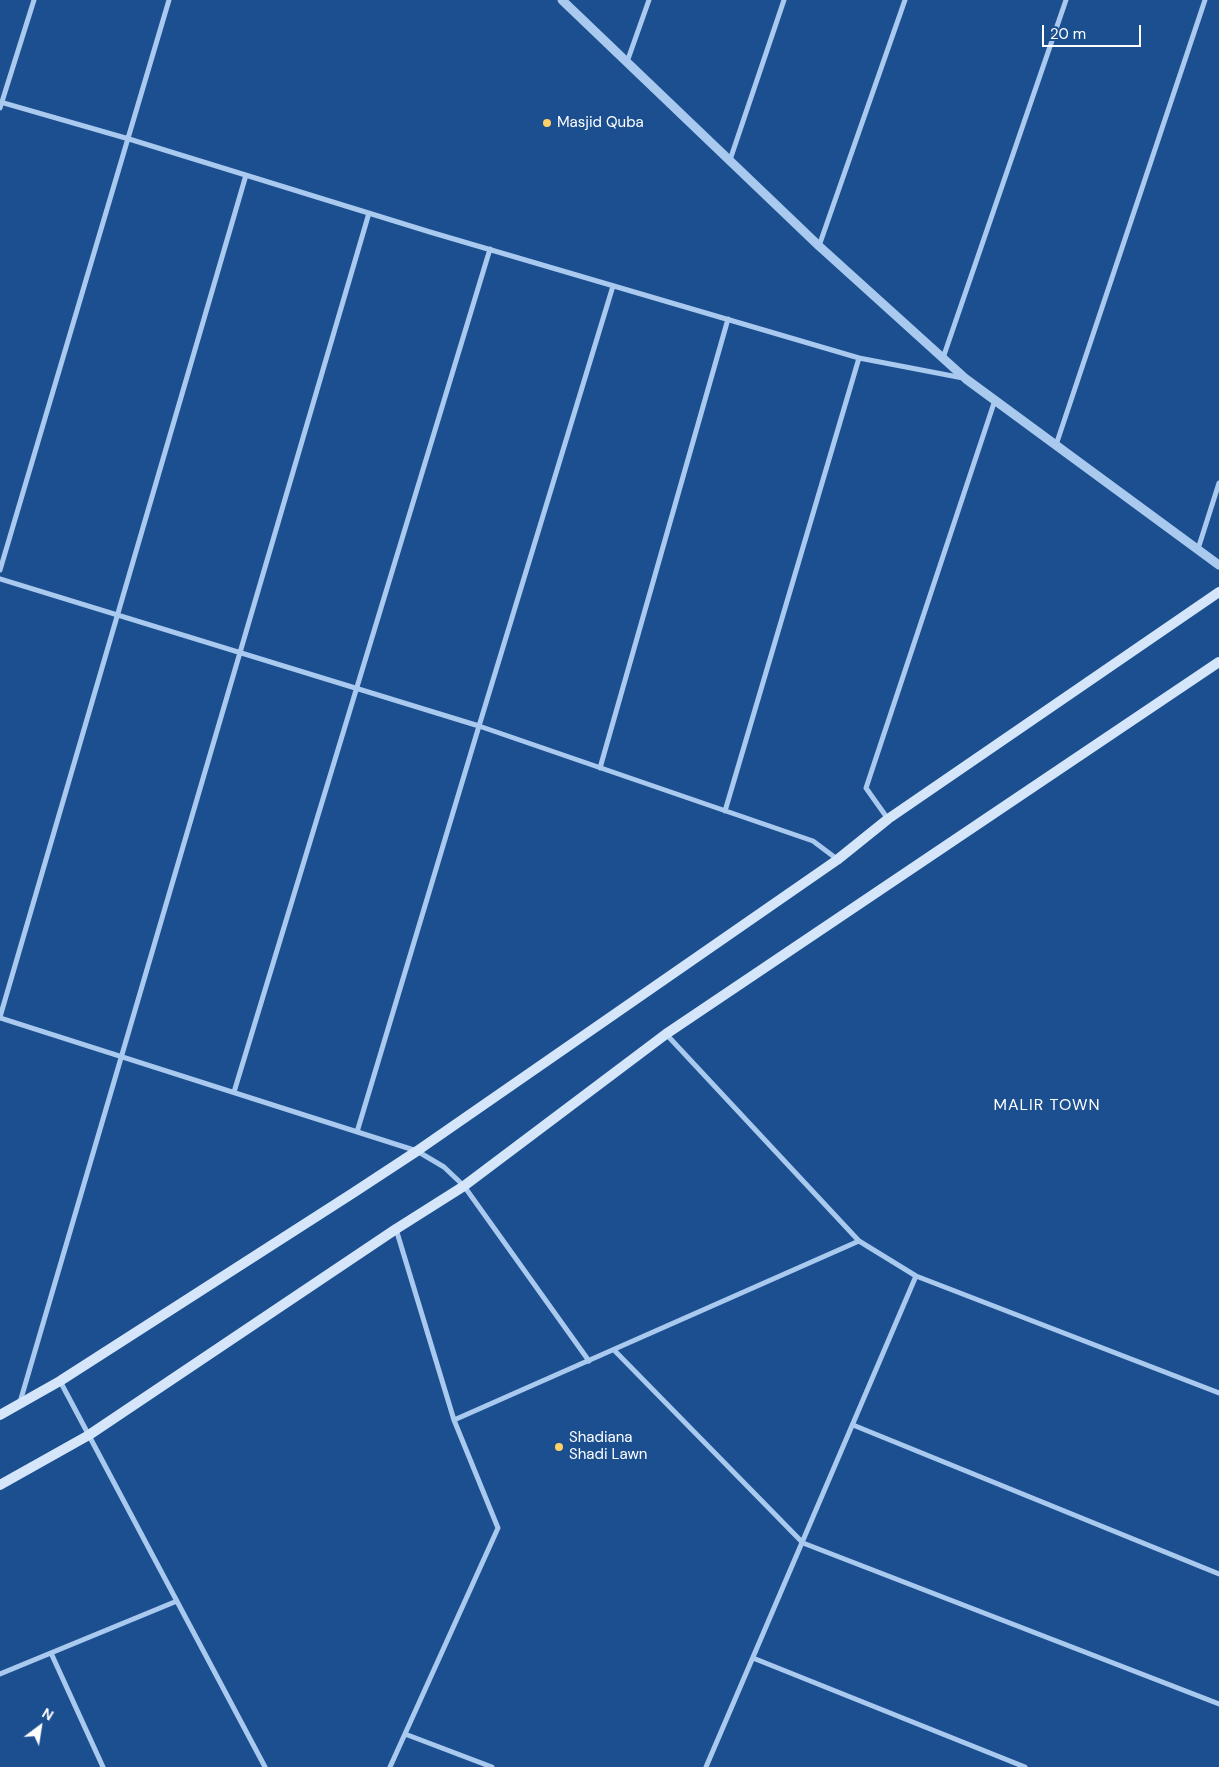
<!DOCTYPE html>
<style>
body{margin:0}
#map{position:relative;width:1219px;height:1767px;overflow:hidden;background:#1b4f8f;font-family:"DM Sans",sans-serif}
canvas{display:block}
.north{position:absolute;left:15px;top:1702px;width:50px;height:50px;-webkit-text-stroke:4px #1b4f8f;paint-order:stroke;rotate:31deg;font-size:14px;font-weight:700;line-height:20px;text-align:center;color:#fff}
.north::after{content:'';display:block;margin:auto;width:18px;height:22px;background:#fff;clip-path:polygon(50% 0,100% 100%,50% 72%,0 100%)}
.scale{position:absolute;left:1042px;top:25px;width:99px;height:22px;box-sizing:border-box;border:2px solid #fff;border-top:0;padding-left:6px;font-size:15px;line-height:18px;white-space:nowrap;color:#fff;-webkit-text-stroke:4px #1b4f8f;paint-order:stroke}
</style>
<div id="map">
<canvas width="1219" height="1767"></canvas>
<div class="north">N</div>
<div class="scale">20 m</div>
</div>
<script>
const context = document.querySelector('canvas').getContext('2d');
context.lineJoin = 'round';
const toPath = rows => new Path2D(rows.map(r => 'M' + r).join(''));
function trace(path, color, width, dash) { context.strokeStyle = color; context.lineWidth = width; context.lineCap = dash ? 'butt' : 'round'; context.setLineDash(dash || []); context.stroke(path); }
function write(font, color, halo, rows, align = 'center') {
  context.font = font + ' "DM Sans",sans-serif'; context.lineWidth = 4; context.setLineDash([]); context.textBaseline = 'middle'; context.strokeStyle = halo; context.fillStyle = color; for (const [text, x, y, turn = 0] of rows) {
    context.save(); context.translate(x, y); context.rotate((+turn || 0) * Math.PI / 180); context.textAlign = isNaN(turn) ? turn : align; if (halo) context.strokeText(text, 0, 0); context.fillText(text, 0, 0); context.restore();
  }
}
const minor = toPath([
 [627,62,649,0],
 [0,102,129,139,430,232,859,358,963,378],
 [0,108,34,0],
 [730,160,784,0],
 [819,246,905,0],
 [943,358,1066,0],
 [1056,445,1205,0],
 [1198,549,1219,483],
 [0,570,169,0],
 [0,579,479,726,813,841,837,859],
 [600,768,728,319],
 [725,811,859,358],
 [888,819,866,788,995,400],
 [0,1017,246,175],
 [0,1018,417,1151,444,1167,464,1186,589,1361],
 [666,1034,859,1241,916,1276,1219,1393],
 [234,1092,490,249],
 [357,1132,479,726,613,286],
 [614,1350,803,1543,1219,1704],
 [60,1381,265,1767],
 [20,1402,369,213],
 [454,1420,859,1241],
 [853,1425,1219,1574],
 [51,1653,103,1767],
 [753,1658,1025,1767],
 [0,1674,177,1601],
 [405,1734,492,1767],
 [390,1767,498,1528,454,1420,396,1229],
 [706,1767,916,1276]
]);
const tertiary = toPath([
 [562,0,819,246,966,379,1219,565]
]);
const secondary = toPath([
 [0,1415,60,1381,353,1193,417,1151,837,860,888,819,1219,592],
 [0,1485,89,1435,396,1229,464,1186,666,1034,1219,662]
]);
const markers = [
 [547,123,5,"#ffd166"],
 [559,1447,5,"#ffd166"]
];
const poiNames = [
 ["Masjid Quba",557,123],
 ["Shadiana",569,1438],
 ["Shadi Lawn",569,1455]
];
const neighbourhoodNames = [
 ["MALIR TOWN",1047,1106]
];
trace(minor, '#a9c9ee', 5);
trace(tertiary, '#a9c9ee', 9);
trace(secondary, '#d6e6fa', 10);
for (const [x, y, r, color] of markers) { const dot = new Path2D(); dot.arc(x, y, r, 0, 2 * Math.PI); context.fillStyle = color; context.fill(dot); trace(dot, '#1b4f8f', 2); }
write('15px', '#fff', '#1b4f8f', poiNames, 'left');
context.letterSpacing = '1px';
write('16px', '#fff', '#1b4f8f', neighbourhoodNames);
context.letterSpacing = '0px';
</script>
